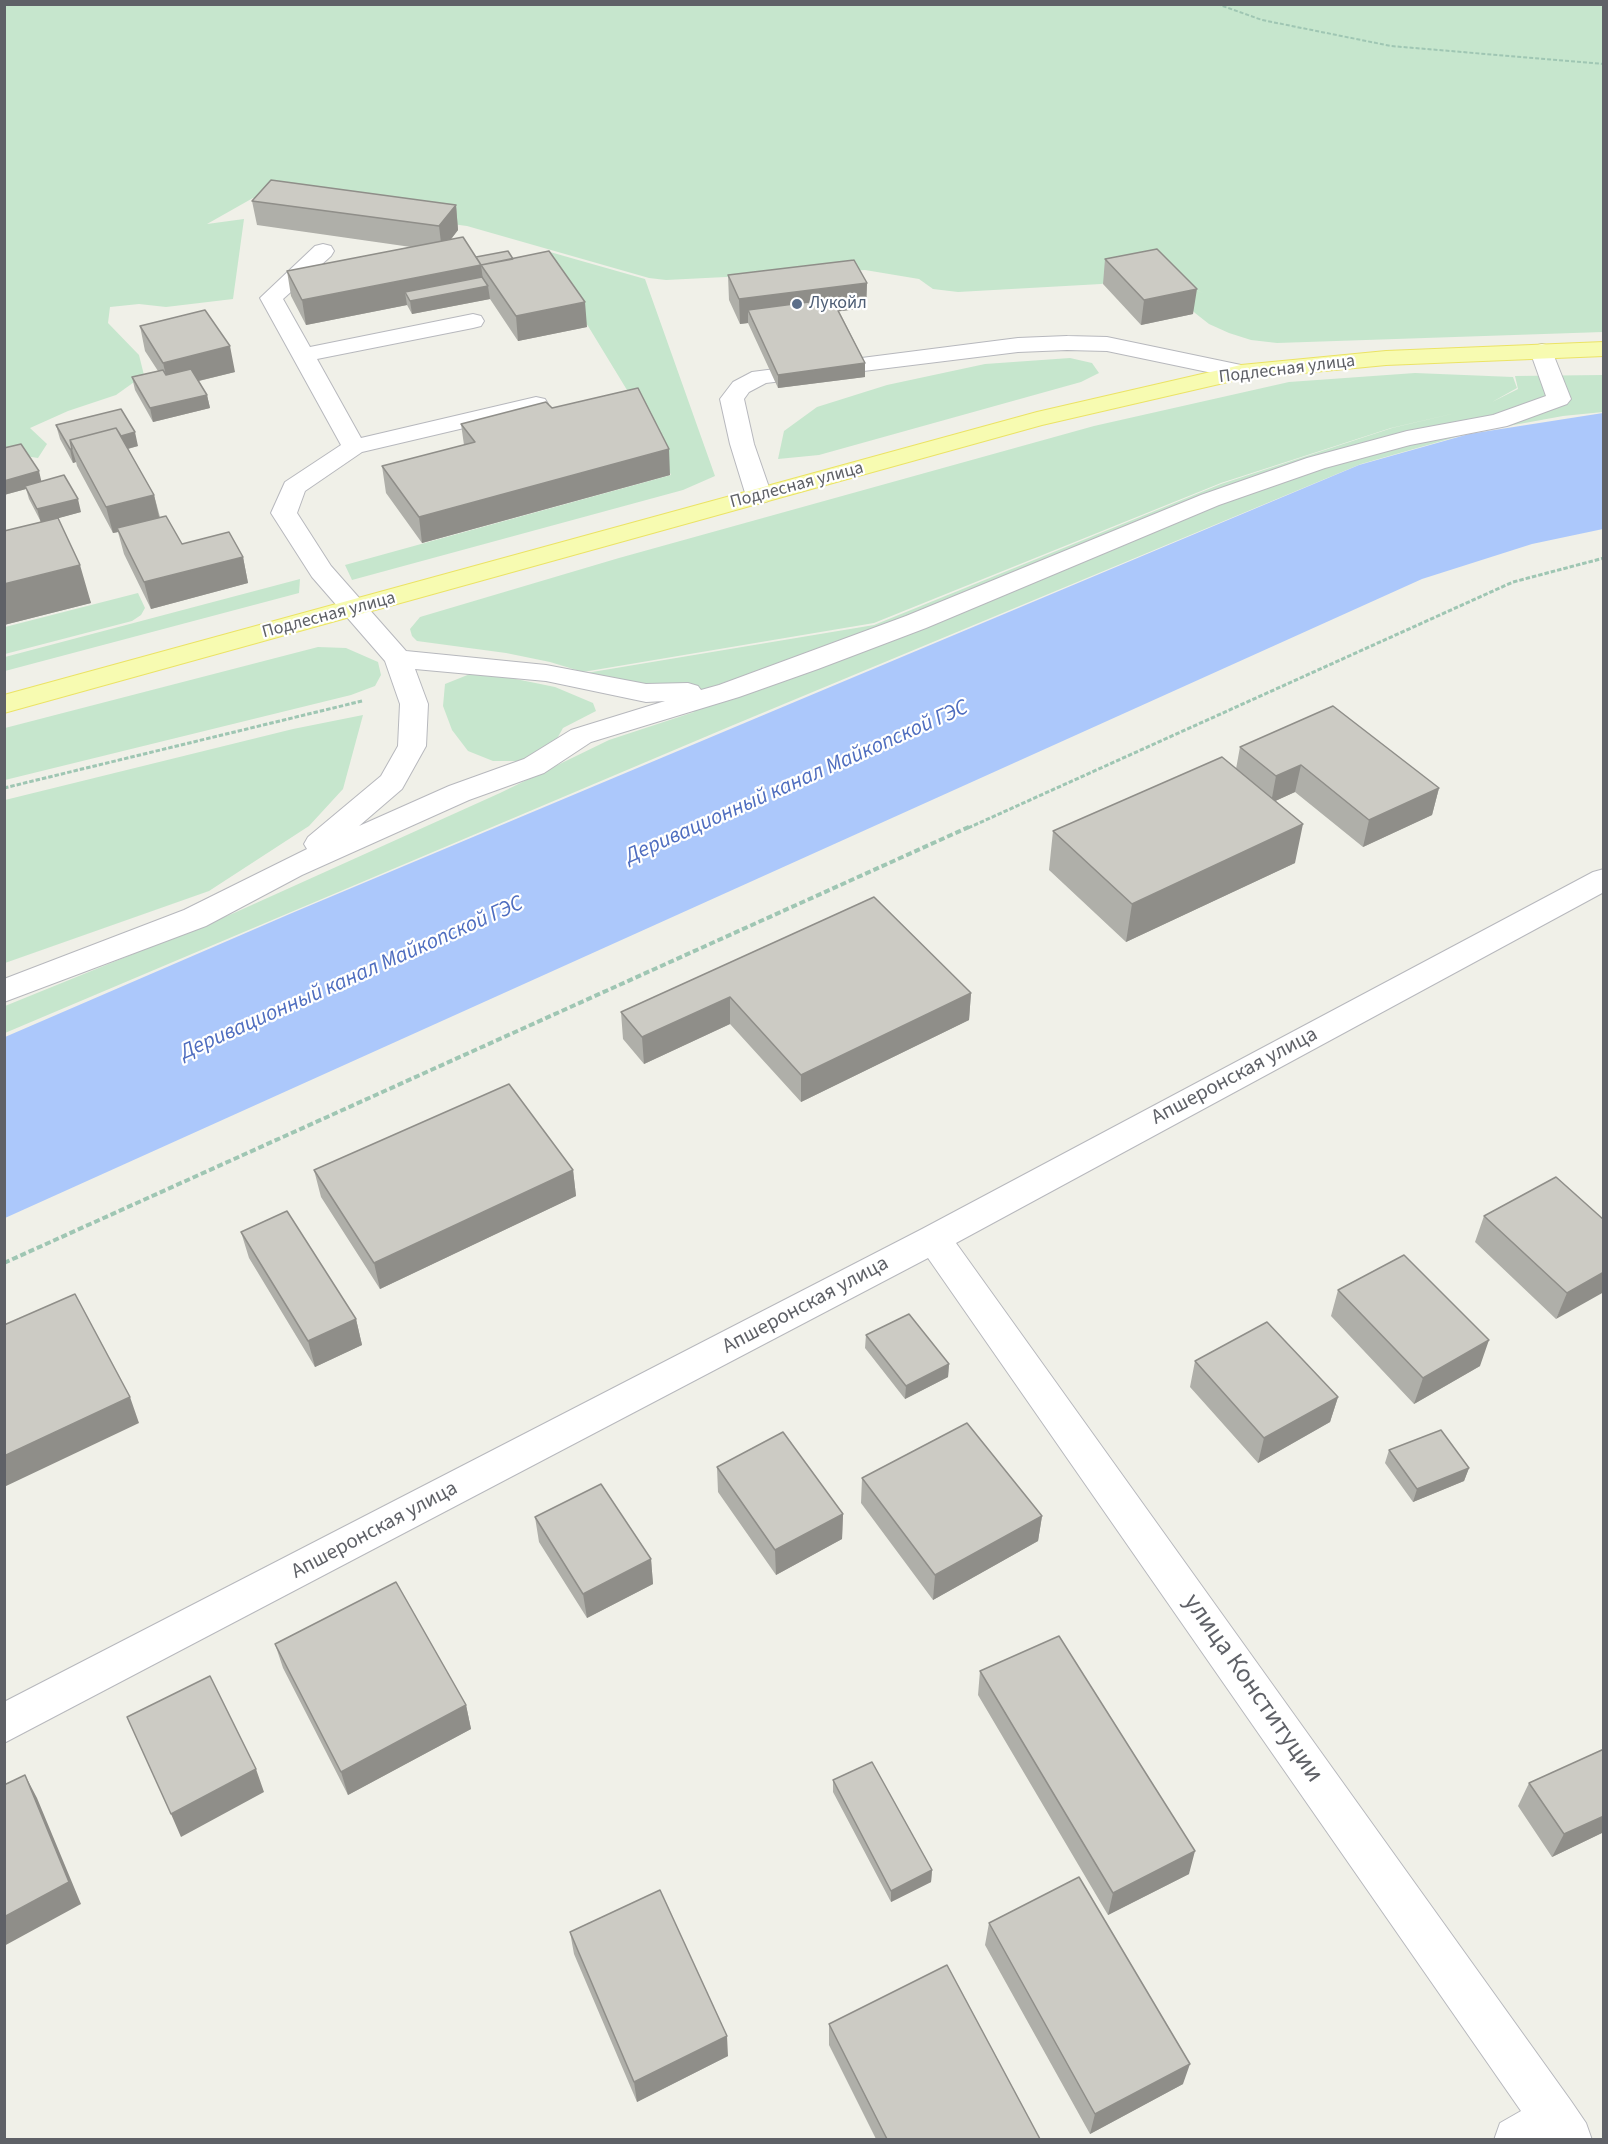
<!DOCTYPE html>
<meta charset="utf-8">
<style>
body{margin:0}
#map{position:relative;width:1608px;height:2144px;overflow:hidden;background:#f0f0e8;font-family:"Source Sans 3",sans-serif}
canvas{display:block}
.frame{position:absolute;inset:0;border:6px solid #5f6167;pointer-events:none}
</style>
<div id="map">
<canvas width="1608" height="2144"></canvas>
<div class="frame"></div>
</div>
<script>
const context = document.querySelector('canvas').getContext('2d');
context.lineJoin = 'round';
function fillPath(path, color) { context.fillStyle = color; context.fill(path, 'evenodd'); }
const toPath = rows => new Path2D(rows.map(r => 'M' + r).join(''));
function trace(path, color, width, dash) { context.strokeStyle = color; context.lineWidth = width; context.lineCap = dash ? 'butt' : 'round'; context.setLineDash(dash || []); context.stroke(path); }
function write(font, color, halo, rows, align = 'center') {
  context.font = font + ' "Source Sans 3",sans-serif'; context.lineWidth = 4.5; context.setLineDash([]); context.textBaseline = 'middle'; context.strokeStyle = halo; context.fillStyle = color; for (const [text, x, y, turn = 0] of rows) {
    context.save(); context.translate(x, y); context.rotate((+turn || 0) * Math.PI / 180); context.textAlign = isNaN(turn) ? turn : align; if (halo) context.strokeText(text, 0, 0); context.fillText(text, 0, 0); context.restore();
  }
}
const green = toPath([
 [5,5,1603,5,1603,332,1277,343,1251,340,1229,333,1209,324,1195,313,1157,275,1203,293,1155,273,1101,284,958,292,933,289,919,279,865,270,666,280,649,278,467,226,253,198,207,224,244,219,233,299,166,307,139,304,110,307,108,323,139,355,144,375,116,395,68,411,30,428,47,444,38,458,25,456,5,462],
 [550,252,645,279,715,476,683,490,352,580,345,565,671,475,641,413,588,326,552,277,559,272],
 [1070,358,1092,363,1099,373,1081,382,819,455,778,459,784,431,817,407,887,385,985,364],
 [1415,373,1513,377,1517,388,1492,402,1518,389,1515,376,1603,375,1603,412,1563,416,1470,433,1361,464,731,726,5,1033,5,1006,234,913,500,793,609,740,694,712,678,690,586,673,874,625,1221,484,1392,428,1460,412,1391,428,1221,483,874,623,583,672,550,662,506,653,417,641,412,636,410,629,420,617,619,558,1094,426,1289,382],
 [300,579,299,593,5,671,5,657],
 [138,593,145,608,141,615,132,621,5,654,5,627],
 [318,647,346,648,378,662,381,675,375,686,351,695,5,780,5,728],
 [470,674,501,676,555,687,593,703,596,711,563,728,554,744,521,761,493,761,468,751,452,730,443,706,445,684],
 [363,715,343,789,309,826,209,891,5,963,5,800,293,729]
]);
const water = toPath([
 [1603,413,1603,529,1532,544,1422,579,5,1218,5,1037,292,913,1359,465,1469,434]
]);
const pathFar2 = toPath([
 [1217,4,1262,20,1391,46,1604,64]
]);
const pathFar1 = toPath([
 [4,788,362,701],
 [968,828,1513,582,1604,558]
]);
const path = toPath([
 [4,1263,971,826]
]);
const minor = toPath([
 [323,244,331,246,334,251,331,256,283,299,310,347,473,314,481,316,484,321,481,326,473,328,317,359,361,438,536,397,545,399,548,404,545,409,362,452,305,491,297,513,331,566,406,651,546,665,646,684,688,683,698,686,701,690,719,685,906,616,1201,495,1307,458,1407,431,1493,415,1546,396,1530,351,1534,346,1542,344,1550,346,1571,399,1567,404,1507,426,1410,445,1325,468,1219,505,926,628,818,669,739,697,591,742,544,773,469,800,302,875,206,926,4,1002,4,979,184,910,307,849,304,844,308,837,381,776,398,746,400,704,385,661,312,577,271,513,285,482,341,445,260,298,315,246,323,244],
 [415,669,546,681,646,702,665,701,571,730,524,759,449,786,359,826,402,789,426,746,428,704,415,669],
 [1067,336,1107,337,1241,365,1249,367,1253,372,1249,377,1241,379,1107,351,1067,350,1018,352,766,383,749,392,744,399,754,444,772,496,768,501,759,504,750,501,746,496,730,444,720,399,733,382,752,372,1018,338,1067,336],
 [1604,869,1604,892,956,1243,1571,2101,1586,2123,1592,2140,1494,2140,1500,2123,1521,2111,928,1258,4,1743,4,1702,922,1229,1593,872,1604,869]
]);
const major = toPath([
 [1604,342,1604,356,1386,365,1241,379,1042,425,4,713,4,695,1037,412,1241,365,1386,351,1604,342]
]);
const wall = toPath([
 [252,201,456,205,458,230,451,239,476,257,513,259,587,327,518,341,490,299,412,314,407,305,306,325,291,296,287,271,411,247,257,225],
 [1105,259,1193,314,1141,325,1103,284],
 [728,275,867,283,866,308,839,311,865,363,865,377,778,388,748,323,740,324,729,300],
 [140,326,235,372,199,381,207,395,210,408,153,422,135,390,132,377,158,371,145,351],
 [552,408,670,475,422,543,386,493,382,466,464,445,461,424],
 [56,425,138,446,128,449,154,495,160,517,182,544,243,557,248,583,151,609,124,554,118,532,113,533,77,466,76,462,73,463,60,439],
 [42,481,81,512,58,518,91,603,4,625,4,531,41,522,29,499,26,489,4,495],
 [1240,747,1439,788,1432,815,1363,847,1295,792,1275,801,1295,863,1126,942,1049,870,1053,831,1236,769],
 [874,897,971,993,969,1020,801,1102,730,1024,644,1064,623,1039,621,1012],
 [314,1170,573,1170,576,1196,380,1289,321,1197],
 [1484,1216,1604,1220,1556,1319,1475,1242],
 [241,1232,356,1319,362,1345,315,1367,249,1258],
 [1338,1290,1480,1366,1414,1404,1331,1316],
 [866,1335,949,1364,948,1377,905,1399,865,1348],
 [1195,1361,1338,1397,1330,1422,1258,1463,1190,1387],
 [1389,1450,1469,1468,1464,1481,1413,1502,1385,1463],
 [717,1467,843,1514,842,1539,776,1575,718,1492],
 [862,1478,1042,1516,1038,1541,933,1600,861,1503],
 [535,1517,651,1559,653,1584,587,1618,539,1542],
 [275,1644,466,1705,471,1729,348,1795,283,1668],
 [980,1671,1189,1874,1108,1915,978,1695],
 [1604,1749,1604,1832,1552,1857,1518,1806,1529,1783],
 [833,1780,932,1870,931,1882,891,1902,833,1792],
 [989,1923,1183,2084,1090,2134,985,1945],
 [570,1932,728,2056,637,2102,574,1954],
 [829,2024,1040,2139,876,2139,829,2045]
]);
const shadedWall = toPath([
 [456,205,458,230,442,251,439,226],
 [481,265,484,287,488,286,490,299,412,314,410,301,405,292,407,305,306,325,302,300],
 [867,283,866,308,753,322,748,310,748,323,740,324,739,299],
 [1197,289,1193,314,1141,325,1144,300],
 [585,302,587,327,518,341,516,316],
 [230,346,235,372,169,388,163,363],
 [865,363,865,377,778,388,778,375],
 [207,395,210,408,153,422,150,408],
 [135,432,138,446,81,461,74,448],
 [70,449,72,449,76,462,73,463],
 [669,449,670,475,422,543,419,517],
 [39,471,42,484,25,486,26,489,4,495,4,481],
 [154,495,160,521,117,528,118,532,113,533,106,507],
 [78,499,81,512,41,523,37,509],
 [243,557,248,583,151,609,144,582],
 [80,565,91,603,4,625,4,584],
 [1301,765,1295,792,1271,803,1276,776],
 [1439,788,1432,815,1363,847,1369,820],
 [1303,824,1295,863,1126,942,1132,904],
 [971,993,969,1020,801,1102,801,1075],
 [730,997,730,1024,644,1064,642,1037],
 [573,1170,576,1196,380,1289,374,1263],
 [1604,1272,1604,1292,1556,1319,1567,1293],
 [356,1319,362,1345,315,1367,308,1341],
 [1489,1340,1480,1366,1414,1404,1423,1378],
 [949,1364,948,1377,905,1399,906,1386],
 [130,1397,139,1423,4,1487,4,1456],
 [1338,1397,1330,1422,1258,1463,1264,1438],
 [1469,1468,1464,1481,1413,1502,1417,1489],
 [843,1514,842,1539,776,1575,775,1550],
 [1042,1516,1038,1541,933,1600,935,1575],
 [651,1559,653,1584,587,1618,583,1594],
 [466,1705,471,1729,348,1795,341,1772],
 [256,1769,264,1792,181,1837,171,1814],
 [25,1775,37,1798,81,1904,4,1946,4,1917],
 [1604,1816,1604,1832,1552,1857,1564,1834],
 [1195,1851,1189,1874,1108,1915,1113,1893],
 [932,1870,931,1882,891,1902,891,1891],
 [727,2036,728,2056,637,2102,634,2082],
 [1190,2064,1183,2084,1090,2134,1095,2114]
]);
const building = toPath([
 [271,180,456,205,439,226,252,201,271,180],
 [463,237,481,265,549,251,585,302,516,316,481,265,302,300,287,271,463,237],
 [1157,249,1197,289,1144,300,1105,259,1157,249],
 [508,251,513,259,481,265,476,257,508,251],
 [854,260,867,283,739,299,728,275,854,260],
 [482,277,488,286,410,301,405,292,482,277],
 [832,299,865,363,778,375,748,310,832,299],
 [205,310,230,346,163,363,140,326,205,310],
 [191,369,207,395,150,408,132,377,163,370,166,375,191,369],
 [638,388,669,449,419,517,382,466,475,442,461,424,546,402,552,408,638,388],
 [121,409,135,432,121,436,116,428,70,440,72,449,70,449,56,425,121,409],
 [116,428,154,495,106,507,70,440,116,428],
 [21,444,39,471,4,481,4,448,21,444],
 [64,475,78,499,37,509,25,486,64,475],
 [166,516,182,544,229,532,243,557,144,582,117,528,166,516],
 [58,518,80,565,4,584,4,531,58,518],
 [1333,706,1439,788,1369,820,1301,765,1276,776,1240,747,1333,706],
 [1222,757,1303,824,1132,904,1053,831,1222,757],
 [874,897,971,993,801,1075,730,997,642,1037,621,1012,874,897],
 [509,1084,573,1170,374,1263,314,1170,509,1084],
 [1556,1177,1604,1220,1604,1272,1567,1293,1484,1216,1556,1177],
 [287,1211,356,1319,308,1341,241,1232,287,1211],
 [1404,1255,1489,1340,1423,1378,1338,1290,1404,1255],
 [75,1294,130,1397,4,1456,4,1325,75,1294],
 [909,1314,949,1364,906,1386,866,1335,909,1314],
 [1267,1322,1338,1397,1264,1438,1195,1361,1267,1322],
 [967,1423,1042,1516,935,1575,862,1478,967,1423],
 [1441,1430,1469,1468,1417,1489,1389,1450,1441,1430],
 [783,1432,843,1514,775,1550,717,1467,783,1432],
 [601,1484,651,1559,583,1594,535,1517,601,1484],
 [396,1582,466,1705,341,1772,275,1644,396,1582],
 [1059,1636,1195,1851,1113,1893,980,1671,1059,1636],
 [210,1676,256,1769,171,1814,127,1717,210,1676],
 [1604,1749,1604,1816,1564,1834,1529,1783,1604,1749],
 [872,1762,932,1870,891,1891,833,1780,872,1762],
 [25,1775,69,1882,4,1917,4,1785,25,1775],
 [1079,1877,1190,2064,1095,2114,989,1923,1079,1877],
 [660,1890,727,2036,634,2082,570,1932,660,1890],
 [947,1965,1040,2139,887,2139,829,2024,947,1965]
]);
const markers = [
 [797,304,6,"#5c6f8a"]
];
const farServicenames = [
 ["Лукойл",809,304]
];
const farStreetnames = [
 ["Подлесная улица",1287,370,-7],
 ["Подлесная улица",797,486,-15],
 ["Подлесная улица",329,616,-15]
];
const streetNames = [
 ["Апшеронская улица",1235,1077,-28],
 ["Апшеронская улица",806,1306,-28],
 ["Апшеронская улица",375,1531,-28]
];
const waterNames = [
 ["Деривационный канал Майкопской ГЭС",797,783,-24],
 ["Деривационный канал Майкопской ГЭС",352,979,-24]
];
const nearStreetnames = [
 ["улица Конституции",1252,1689,55]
];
fillPath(green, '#c6e6cd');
fillPath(water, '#acc8fb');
trace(minor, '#b7b8bd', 2);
trace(major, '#ebe365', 2);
trace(pathFar2, '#9fc6b3', 2, [4, 2]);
trace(pathFar1, '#9fc6b3', 3, [4.5, 2]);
trace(path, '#9fc6b3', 4, [6, 3]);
fillPath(minor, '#fff');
fillPath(major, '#f7fbb1');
fillPath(wall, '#afafa9');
fillPath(shadedWall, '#8f8e89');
fillPath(building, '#cccbc4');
trace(building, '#8f8e89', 1.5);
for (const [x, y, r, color] of markers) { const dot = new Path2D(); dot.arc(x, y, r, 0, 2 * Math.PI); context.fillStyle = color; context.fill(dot); trace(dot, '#fff', 2); }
write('18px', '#4e5e75', '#fff', farServicenames, 'left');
write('18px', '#5f6167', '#fff', farStreetnames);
write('21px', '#5f6167', '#fff', streetNames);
write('italic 22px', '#4e6dbf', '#fff', waterNames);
write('26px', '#5f6167', '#fff', nearStreetnames);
</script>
